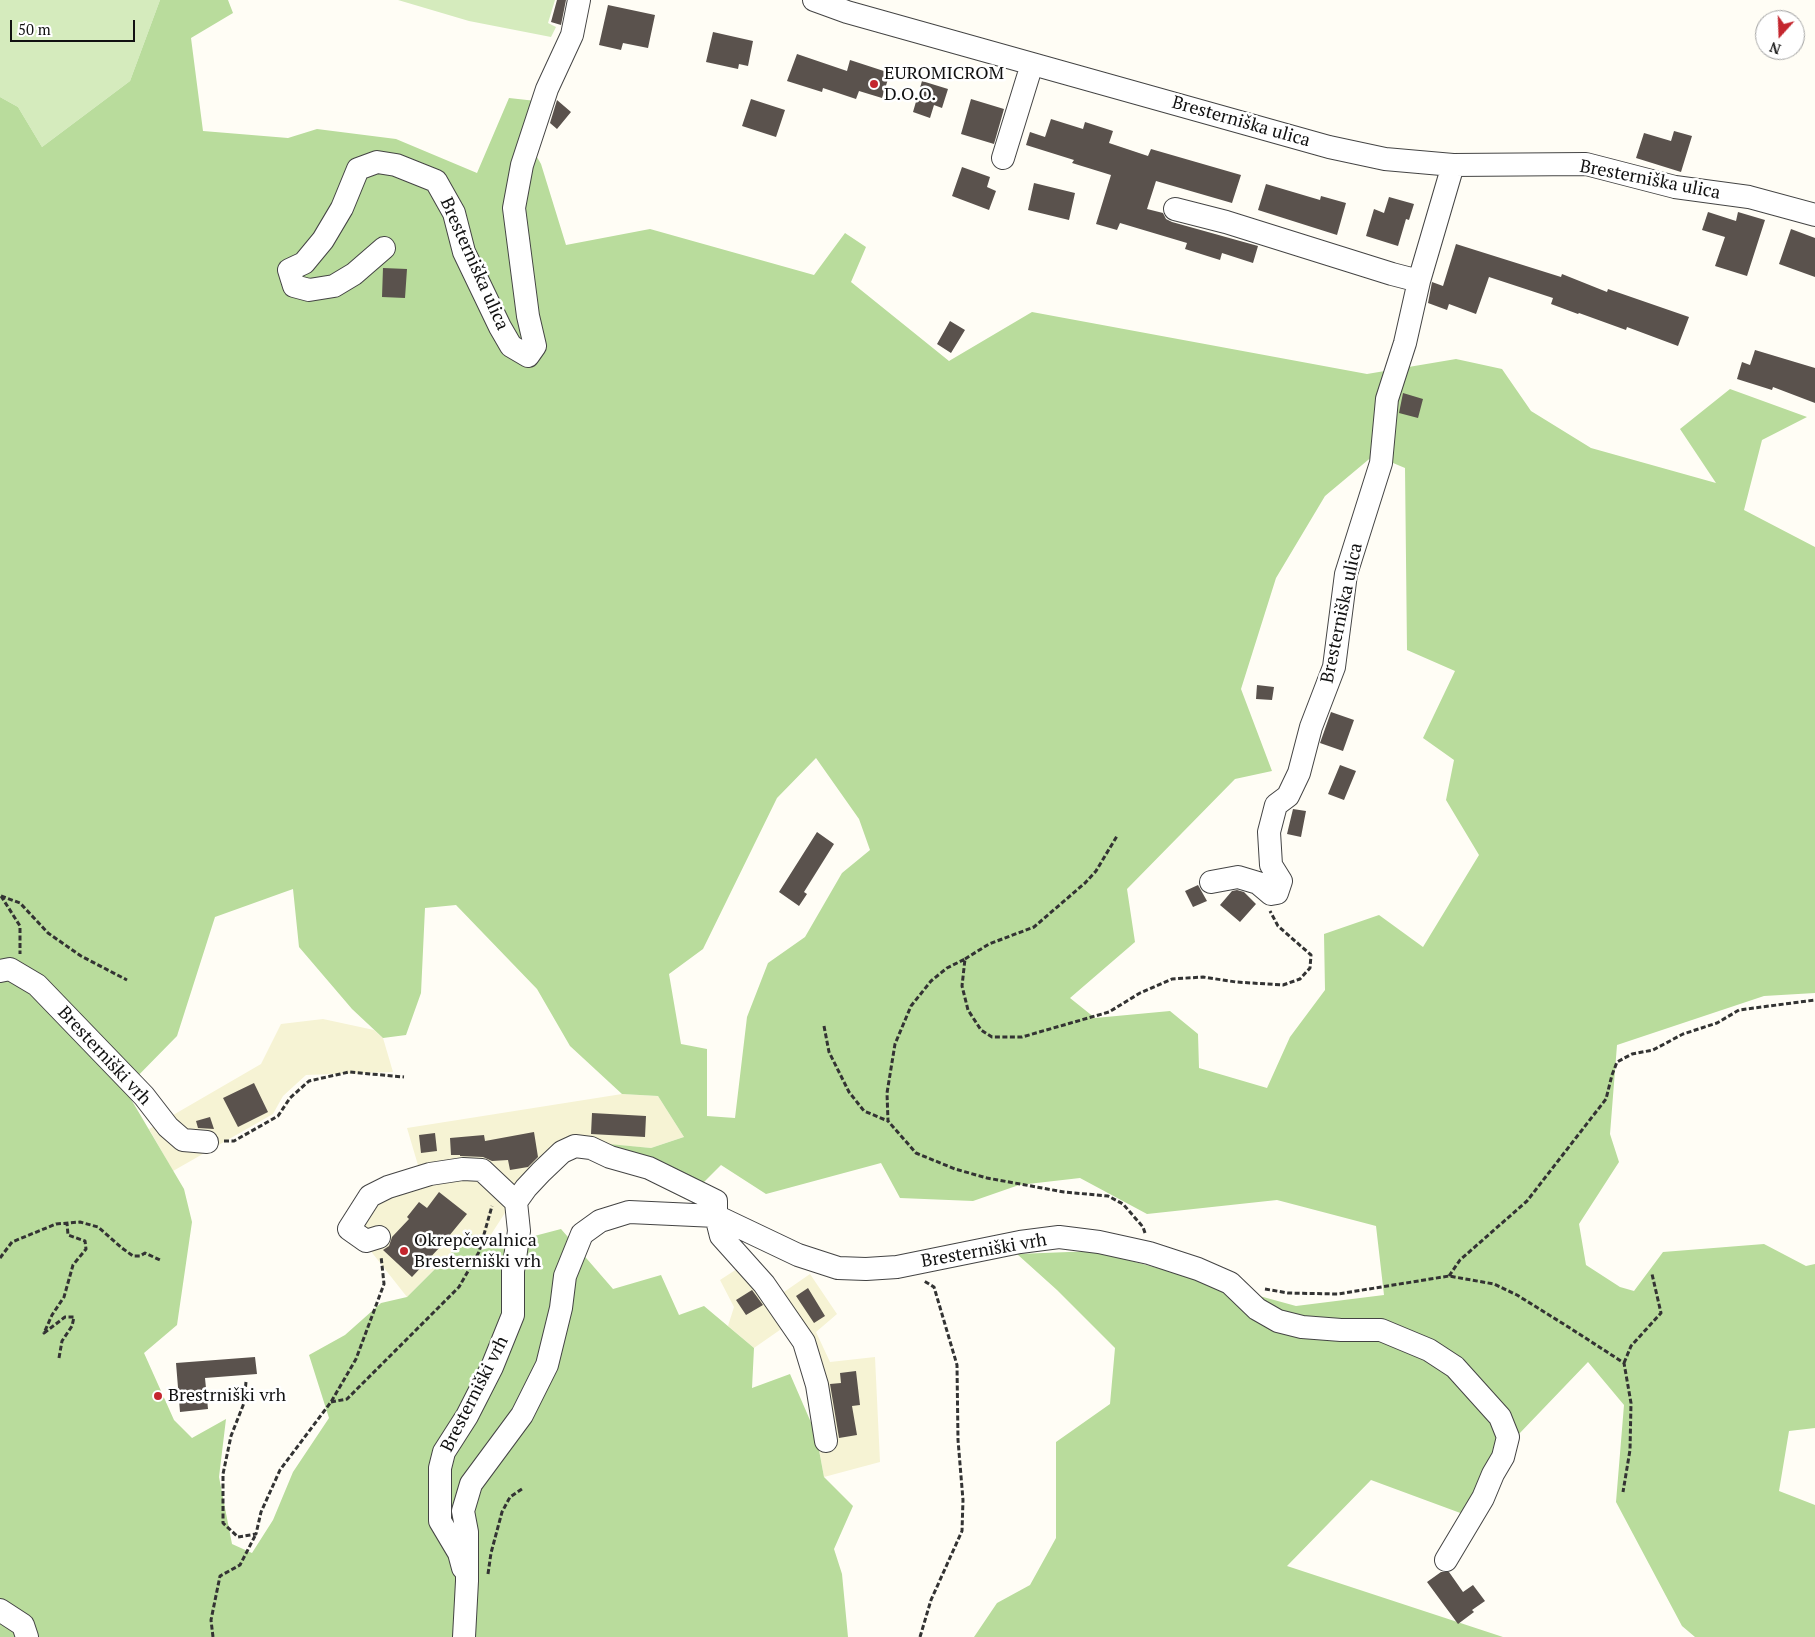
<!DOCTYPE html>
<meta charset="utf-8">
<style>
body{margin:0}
#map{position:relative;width:1815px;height:1637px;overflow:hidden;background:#fffdf5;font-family:"PT Serif",serif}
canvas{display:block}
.north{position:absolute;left:1755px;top:10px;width:50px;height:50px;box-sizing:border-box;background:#fff;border:1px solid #a0a0a0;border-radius:50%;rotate:200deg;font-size:14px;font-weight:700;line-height:20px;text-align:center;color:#111}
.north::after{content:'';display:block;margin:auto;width:18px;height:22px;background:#c4262e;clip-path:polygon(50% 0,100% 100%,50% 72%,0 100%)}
.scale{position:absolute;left:10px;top:20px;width:125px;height:22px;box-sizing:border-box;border:2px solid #111;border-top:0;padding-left:6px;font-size:15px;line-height:18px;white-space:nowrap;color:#111;-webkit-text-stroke:4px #fff;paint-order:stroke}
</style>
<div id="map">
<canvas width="1815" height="1637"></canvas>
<div class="north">N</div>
<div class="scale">50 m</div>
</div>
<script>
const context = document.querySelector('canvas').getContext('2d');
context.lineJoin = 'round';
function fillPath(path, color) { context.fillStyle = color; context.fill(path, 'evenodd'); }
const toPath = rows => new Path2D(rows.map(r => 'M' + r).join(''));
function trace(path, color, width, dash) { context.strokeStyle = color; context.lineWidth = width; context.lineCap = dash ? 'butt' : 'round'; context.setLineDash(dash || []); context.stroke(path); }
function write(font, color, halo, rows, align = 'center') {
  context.font = font + ' "PT Serif",serif'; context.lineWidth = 5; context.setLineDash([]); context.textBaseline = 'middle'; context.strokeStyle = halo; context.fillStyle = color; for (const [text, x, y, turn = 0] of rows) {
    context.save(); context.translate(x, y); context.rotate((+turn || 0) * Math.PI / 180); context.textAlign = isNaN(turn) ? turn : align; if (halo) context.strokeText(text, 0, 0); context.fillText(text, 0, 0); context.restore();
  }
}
const farmland = toPath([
 [323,1019,374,1030,383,1038,393,1072,306,1075,283,1096,273,1114,173,1171,149,1129,261,1064,281,1024],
 [622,1094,658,1096,684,1137,651,1148,570,1141,512,1202,481,1250,470,1233,407,1297,351,1226,379,1185,420,1172,407,1128],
 [740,1267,771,1301,810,1274,837,1314,816,1332,830,1362,875,1357,880,1462,824,1477,816,1434,809,1372,787,1325,754,1348,728,1326,734,1307,720,1280]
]);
const green = toPath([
 [0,0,160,0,130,81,42,147,18,107,0,97],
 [398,0,555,0,548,23,556,27,551,37,469,21]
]);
const forest = toPath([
 [160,0,228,0,233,13,191,38,203,131,288,138,317,129,396,139,477,173,509,98,536,101,524,135,541,164,566,245,650,229,814,275,845,233,866,247,851,282,949,361,1032,312,1367,374,1456,359,1502,369,1531,411,1591,448,1716,483,1680,429,1730,389,1807,417,1762,440,1744,510,1815,547,1815,993,1764,996,1617,1045,1610,1134,1619,1162,1579,1224,1586,1265,1620,1287,1634,1291,1663,1252,1764,1244,1806,1266,1815,1264,1815,1428,1789,1431,1779,1491,1815,1505,1815,1637,1695,1637,1682,1626,1616,1502,1624,1405,1588,1362,1518,1435,1482,1521,1371,1480,1287,1566,1503,1637,974,1637,997,1603,1030,1585,1056,1538,1056,1442,1110,1404,1115,1348,1057,1290,1017,1254,1095,1251,1296,1306,1384,1295,1376,1226,1277,1200,1147,1214,1080,1178,1019,1185,973,1201,900,1198,881,1163,766,1194,721,1165,694,1192,598,1143,651,1148,684,1137,658,1096,622,1094,570,1046,537,989,456,905,425,908,421,993,406,1035,383,1038,352,1009,299,947,293,889,215,917,177,1036,125,1089,184,1189,192,1222,177,1325,144,1353,174,1420,192,1438,226,1419,219,1477,232,1544,252,1553,273,1520,293,1472,329,1418,309,1355,345,1335,381,1303,407,1297,471,1233,481,1250,561,1229,613,1289,661,1275,679,1315,704,1306,754,1348,752,1388,790,1374,816,1434,824,1477,853,1506,834,1549,842,1574,848,1637,0,1637,0,97,18,107,42,147,130,81],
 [1374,455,1405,468,1407,650,1455,671,1423,738,1454,760,1446,800,1479,855,1423,947,1379,915,1324,934,1325,990,1290,1037,1267,1088,1199,1068,1198,1034,1170,1011,1095,1018,1070,998,1135,942,1127,889,1235,779,1272,771,1241,689,1276,578,1325,496],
 [816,758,859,819,870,850,842,873,805,937,768,963,747,1017,735,1118,707,1116,707,1049,681,1044,669,974,703,949,777,798]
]);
const building = toPath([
 [557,0,566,0,561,25,551,22],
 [608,5,655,15,648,48,623,43,621,50,599,45],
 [713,32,753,41,748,66,739,64,738,69,706,62],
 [797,54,847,71,850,60,890,73,882,98,859,91,856,99,823,88,822,92,787,81],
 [922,81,948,89,942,108,934,105,930,118,913,112],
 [751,99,785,110,776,137,742,126],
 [971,99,1004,109,994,144,961,134],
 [557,100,571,112,557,129,550,123],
 [1051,119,1083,129,1085,122,1113,131,1109,143,1148,156,1151,149,1241,175,1232,203,1156,181,1147,209,1163,213,1166,219,1172,222,1258,246,1253,263,1222,253,1220,260,1185,249,1187,243,1120,223,1117,230,1096,224,1111,175,1072,163,1074,160,1026,145,1030,132,1045,137],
 [1674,131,1692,136,1681,172,1636,158,1644,133,1671,141],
 [962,167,990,177,987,187,996,191,989,210,952,196],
 [1034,183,1075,193,1069,220,1028,210],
 [1266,184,1320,200,1321,196,1346,203,1337,235,1258,210],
 [1389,197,1414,204,1409,220,1406,219,1398,246,1366,236,1374,209,1384,213],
 [1708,212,1736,221,1738,212,1765,220,1747,276,1715,266,1725,237,1702,230],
 [1791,229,1815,238,1815,277,1779,264],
 [1456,244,1561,277,1562,274,1607,292,1608,289,1689,317,1678,346,1627,327,1626,330,1579,313,1578,314,1551,304,1553,298,1489,277,1476,314,1449,304,1447,310,1428,303,1432,282,1443,286],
 [383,268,407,269,405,298,382,297],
 [950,321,965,330,951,353,937,344],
 [1755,350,1815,368,1815,403,1773,387,1772,390,1737,379,1742,362,1750,365],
 [1403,393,1423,399,1418,418,1399,413],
 [1257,685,1274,687,1272,700,1256,699],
 [1331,712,1354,720,1343,751,1320,743],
 [1340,765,1356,771,1344,800,1328,794],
 [1293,809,1306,811,1301,837,1287,834],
 [817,832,834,844,804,892,807,894,799,906,779,892],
 [1198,885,1207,901,1193,907,1185,891],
 [1237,890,1244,892,1256,904,1240,922,1220,905,1232,891],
 [254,1083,268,1112,238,1127,223,1098],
 [592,1113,646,1116,645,1137,591,1134],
 [210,1117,214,1129,198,1128,196,1121],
 [534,1132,538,1157,528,1167,510,1170,508,1160,492,1161,483,1157,460,1156,460,1155,451,1155,450,1138,484,1135,485,1141],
 [435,1133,437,1151,421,1153,419,1135],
 [439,1192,467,1214,440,1247,412,1277,383,1250,389,1246,392,1237,409,1219,407,1217,419,1202,427,1208],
 [808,1288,825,1316,814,1323,796,1296],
 [752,1290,763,1305,746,1315,736,1300],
 [255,1357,257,1374,205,1378,208,1409,180,1412,176,1363],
 [856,1371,860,1405,852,1406,857,1435,839,1438,830,1384,841,1383,840,1373],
 [1441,1572,1449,1572,1463,1592,1473,1585,1485,1601,1472,1610,1474,1612,1458,1624,1427,1582]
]);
const path = toPath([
 [1,896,20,903,48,933,81,956,127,980],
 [1,896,20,926,20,954],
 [965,959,989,944,1034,927,1085,883,1096,871,1117,836],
 [824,1026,829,1052,849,1092,864,1111,888,1121],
 [224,1141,234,1141,278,1116,290,1098,309,1081,349,1072,404,1077],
 [1145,1233,1143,1227,1123,1204,1108,1196,1064,1192,987,1178,955,1169,916,1153,888,1121,887,1093,895,1044,911,1006,931,981,947,968,965,959,962,986,968,1010,981,1030,992,1037,1022,1037,1109,1012,1140,993,1172,979,1203,977,1236,982,1283,985,1300,979,1310,968,1311,955,1278,926,1270,911],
 [0,1258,12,1242,56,1224,80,1222,98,1227,122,1248,133,1256,140,1256,145,1253,160,1260],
 [1449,1276,1460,1260,1527,1201,1606,1099,1612,1075,1617,1062,1632,1054,1653,1050,1683,1034,1717,1023,1739,1010,1815,1000],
 [1265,1289,1288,1293,1338,1294,1449,1276,1494,1284,1517,1295,1570,1328,1624,1363,1631,1403,1630,1450,1623,1492],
 [59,1358,62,1341,72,1326,74,1317,65,1317,44,1333,52,1315,64,1297,73,1265,86,1249,85,1241,68,1235,67,1223],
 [1624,1363,1631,1346,1661,1313,1652,1274],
 [246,1382,244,1403,231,1436,223,1474,223,1523,238,1537,256,1534,261,1512,280,1470,331,1402,356,1359,384,1284,381,1256],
 [331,1402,347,1399,459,1287,479,1252,492,1206],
 [488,1574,491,1553,502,1512,510,1497,522,1489],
 [213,1637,211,1620,220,1576,240,1565,256,1534],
 [920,1637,931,1600,962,1531,963,1500,958,1440,957,1365,934,1287,924,1281]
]);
const minor = toPath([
 [814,0,847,12,1329,147,1385,159,1453,165,1586,164,1675,187,1749,197,1815,215],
 [1003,158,1032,64],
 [1175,209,1226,222,1392,274,1419,281],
 [384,248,354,274,334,286,309,290,294,286,289,270,304,263,323,240,342,208,358,169,377,162,396,165,436,181,454,213,464,252,500,327,511,346,528,356,535,346,528,316,514,208,522,165,547,89,572,35,579,0],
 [1211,882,1238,877,1258,883,1271,894,1277,893,1281,881,1271,865,1269,832,1276,805,1288,796,1299,773,1311,727,1334,667,1346,574,1381,463,1387,399,1405,343,1419,281,1453,165],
 [0,971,10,969,37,985,144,1096,168,1127,183,1140,207,1142],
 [379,1237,366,1241,349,1229,370,1196,388,1187,430,1174,463,1169,482,1170,516,1202,526,1188,541,1172,562,1152,575,1146,591,1148,610,1157,649,1168,716,1201,716,1216,798,1255,838,1268,866,1269,897,1267,1020,1242,1059,1237,1099,1242,1149,1253,1198,1269,1230,1283,1257,1309,1278,1321,1302,1327,1341,1330,1381,1330,1429,1350,1455,1367,1500,1417,1508,1437,1503,1457,1493,1474,1483,1498,1446,1560],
 [463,1568,459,1553,440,1521,440,1468,444,1452,467,1416,492,1367,513,1315,513,1271,519,1231,516,1202],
 [0,1610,23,1625,27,1637],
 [464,1637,467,1581,467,1532,463,1511,471,1484,522,1415,547,1365,561,1308,565,1276,582,1234,600,1221,629,1212,716,1216,721,1236,764,1284,804,1342,817,1385,826,1441]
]);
const markers = [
 [874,84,5,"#c4262e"],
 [404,1251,5,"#c4262e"],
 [158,1396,5,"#c4262e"]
];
const poiNames = [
 ["EUROMICROM",884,74],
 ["D.O.O.",884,95],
 ["Okrepčevalnica",414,1241],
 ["Bresterniški vrh",414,1262],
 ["Brestrniški vrh",168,1396]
];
const streetNames = [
 ["Bresterniška ulica",1241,122,16],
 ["Bresterniška ulica",1650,180,11],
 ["Bresterniška ulica",474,264,66],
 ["Bresterniška ulica",1342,613,-78],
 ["Bresterniški vrh",104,1056,47],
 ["Bresterniški vrh",984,1251,-10],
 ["Bresterniški vrh",475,1394,-63]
];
fillPath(farmland, '#f6f3d4');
fillPath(green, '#d5ebbd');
fillPath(forest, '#b9dc9c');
fillPath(building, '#5a524d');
trace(minor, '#444', 24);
trace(path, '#333', 3, [5, 2.5]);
trace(minor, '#fff', 22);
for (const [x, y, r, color] of markers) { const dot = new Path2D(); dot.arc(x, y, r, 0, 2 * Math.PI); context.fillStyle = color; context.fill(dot); trace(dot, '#fff', 2); }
write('18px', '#111', '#fff', poiNames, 'left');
write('18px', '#111', '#fff', streetNames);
</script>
